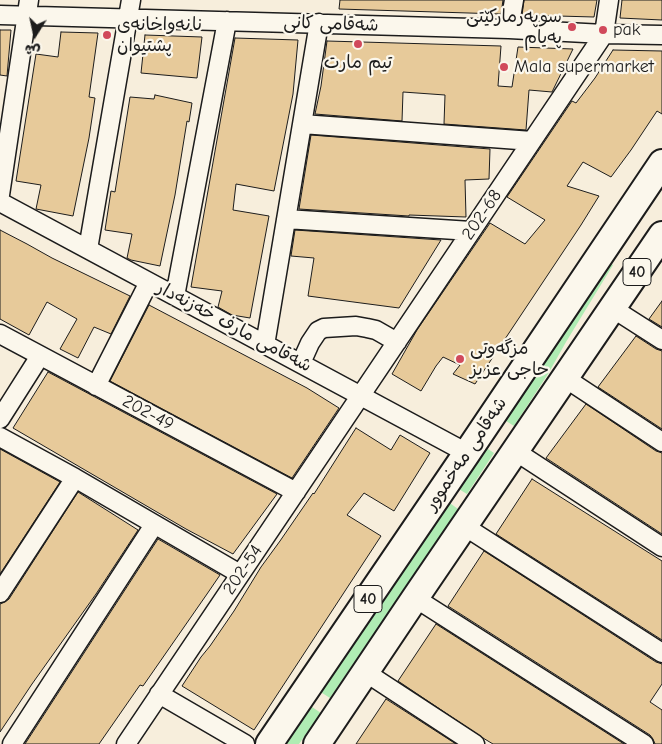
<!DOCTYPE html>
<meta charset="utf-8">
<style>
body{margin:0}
#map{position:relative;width:662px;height:744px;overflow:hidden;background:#f7eedc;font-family:"Comic Neue","Playpen Sans Arabic",sans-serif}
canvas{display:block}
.north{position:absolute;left:10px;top:10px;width:50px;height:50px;-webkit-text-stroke:4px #fbf7ec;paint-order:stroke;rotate:190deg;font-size:14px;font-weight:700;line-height:20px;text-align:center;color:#1c1c1c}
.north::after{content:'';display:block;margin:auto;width:18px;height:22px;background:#1c1c1c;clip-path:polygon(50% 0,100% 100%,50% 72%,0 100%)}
</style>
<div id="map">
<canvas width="662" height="744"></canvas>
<div class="north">ش</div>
</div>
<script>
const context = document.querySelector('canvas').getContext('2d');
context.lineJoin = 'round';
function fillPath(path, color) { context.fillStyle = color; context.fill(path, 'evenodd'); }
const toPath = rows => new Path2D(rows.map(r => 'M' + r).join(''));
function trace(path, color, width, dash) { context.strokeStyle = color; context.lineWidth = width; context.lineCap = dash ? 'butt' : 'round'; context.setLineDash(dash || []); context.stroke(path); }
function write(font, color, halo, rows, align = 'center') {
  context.font = font + ' "Comic Neue","Playpen Sans Arabic",sans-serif'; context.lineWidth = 4.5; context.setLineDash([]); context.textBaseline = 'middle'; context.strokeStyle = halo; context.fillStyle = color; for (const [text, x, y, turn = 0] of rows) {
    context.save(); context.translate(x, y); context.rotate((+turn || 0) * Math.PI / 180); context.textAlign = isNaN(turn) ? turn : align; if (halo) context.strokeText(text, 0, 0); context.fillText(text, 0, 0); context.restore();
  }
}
const green = toPath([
 [610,263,613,265,566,342,548,374,514,426,503,419],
 [485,447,494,453,467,494,457,488],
 [447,501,458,509,330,698,319,691],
 [309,705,321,713,299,744,283,744]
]);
const building = toPath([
 [340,0,503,0,501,14,339,9,340,0],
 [524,0,597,0,594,17,522,15,524,0],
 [622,0,662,0,662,20,620,18,622,0],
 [0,30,11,30,7,76,0,75,0,30],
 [61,32,98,33,89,97,95,98,89,138,73,216,36,209,41,185,16,181,36,54,58,57,61,32],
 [145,35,202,37,197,78,141,73,145,35],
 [235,38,298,40,293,94,274,191,236,184,233,210,269,216,250,318,232,315,218,307,222,291,191,287,235,38],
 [327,41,501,46,498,86,512,87,518,47,573,49,552,92,529,90,526,130,444,124,445,95,403,92,402,121,315,114,321,86,327,41],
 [613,50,662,51,662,114,657,111,631,150,611,177,583,162,567,186,599,196,581,225,475,384,453,374,460,365,443,357,436,366,421,391,392,374,417,330,490,223,525,244,545,220,507,197,572,101,576,103,595,78,613,50],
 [155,95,192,103,189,122,187,121,175,195,160,266,131,260,127,258,132,234,105,230,111,191,115,192,130,97,154,99,155,95],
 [311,135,490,149,489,179,465,180,466,217,409,215,409,216,299,209,311,135],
 [0,230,27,244,52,258,130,296,111,334,94,327,78,358,60,349,77,319,47,302,29,335,0,319,0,230],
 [295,230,441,240,399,308,308,296,314,258,291,256,295,230],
 [662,301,662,327,649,319,662,301],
 [149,305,307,388,339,408,292,478,110,381,149,305],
 [636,336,656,349,662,351,662,429,598,387,636,336],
 [48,372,277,494,233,554,186,529,13,428,48,372],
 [586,404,656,451,662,453,662,534,546,458,586,404],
 [356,428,391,450,400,435,430,453,394,511,364,493,347,515,381,536,254,730,182,686,201,657,210,646,234,611,261,567,280,541,313,493,314,494,356,428],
 [0,449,60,482,0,574,0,449],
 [532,479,662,561,662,640,496,534,532,479],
 [78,492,138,530,96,594,32,684,0,732,0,604,5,602,9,599,78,492],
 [158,539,220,575,207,594,143,686,140,685,99,744,25,744,158,539],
 [484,551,656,662,662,664,662,684,650,702,662,710,662,744,655,744,653,739,650,735,448,606,484,551],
 [436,624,624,744,493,744,483,738,398,681,436,624],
 [386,699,411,715,456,744,356,744,386,699]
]);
const minor = toPath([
 [0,15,509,29,604,34,662,35],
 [509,29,514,0],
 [302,124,532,141],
 [0,195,29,0],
 [0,202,467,453],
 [286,219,471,231],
 [88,249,131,0],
 [175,296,227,21],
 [612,308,662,340],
 [0,334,296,492],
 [265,345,319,23],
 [301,363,310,343,318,331,324,328,356,326,367,328,376,330,397,342],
 [565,378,662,442],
 [96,386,149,282],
 [0,419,40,356],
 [0,437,75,478,240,574],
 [515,451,662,547],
 [464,526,662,653],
 [0,593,75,478],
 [415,598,644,744],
 [365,672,475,744],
 [159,694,245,744],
 [12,744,154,525],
 [126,744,604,34,609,0]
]);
const highway = toPath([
 [269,744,467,453,662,163],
 [317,744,415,598,662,235]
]);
const markers = [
 [572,27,5,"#d1495b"],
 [603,30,5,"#d1495b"],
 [107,35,5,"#d1495b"],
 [358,44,5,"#d1495b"],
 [504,67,5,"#d1495b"],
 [460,359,5,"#d1495b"]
];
const shields = [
 [637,272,28],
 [368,599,28]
];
const shieldNames = [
 ["40",637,272],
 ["40",368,599]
];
const poiNames = [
 ["سوپەرماركێتی",562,17,"right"],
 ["پەیام",562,38,"right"],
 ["نانەواخانەی",117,25],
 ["پشتیوان",117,46],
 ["pak",613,30],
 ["تيم مارت",358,63,"center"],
 ["Mala supermarket",514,67],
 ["مزگەوتی",470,349],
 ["حاجی عزیز",470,370]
];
const streetNames = [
 ["شەقامی کانی",331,24,2],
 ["202-68",482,215,-56],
 ["شەقامی مارف خەزنەدار",234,327,28],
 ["202-49",148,413,28],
 ["شەقامی مەخموور",466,454,-56],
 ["202-54",243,570,-56]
];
fillPath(green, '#afecb3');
fillPath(building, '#e7ca9a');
trace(building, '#1c1c1c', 1);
trace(minor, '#1c1c1c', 21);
trace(highway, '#1c1c1c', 30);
trace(minor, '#fbf7ec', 18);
trace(highway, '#fbf7ec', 26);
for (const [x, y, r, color] of markers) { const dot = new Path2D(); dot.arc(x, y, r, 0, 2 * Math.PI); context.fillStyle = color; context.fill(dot); trace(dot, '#fbf7ec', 2); }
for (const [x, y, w] of shields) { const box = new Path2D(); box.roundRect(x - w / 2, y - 13.5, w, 27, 4); context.fillStyle = '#fbf7ec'; context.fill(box); trace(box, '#1c1c1c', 1); }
write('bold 16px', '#1c1c1c', null, shieldNames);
write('18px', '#1c1c1c', '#fbf7ec', poiNames, 'left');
write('18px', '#1c1c1c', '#fbf7ec', streetNames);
</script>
